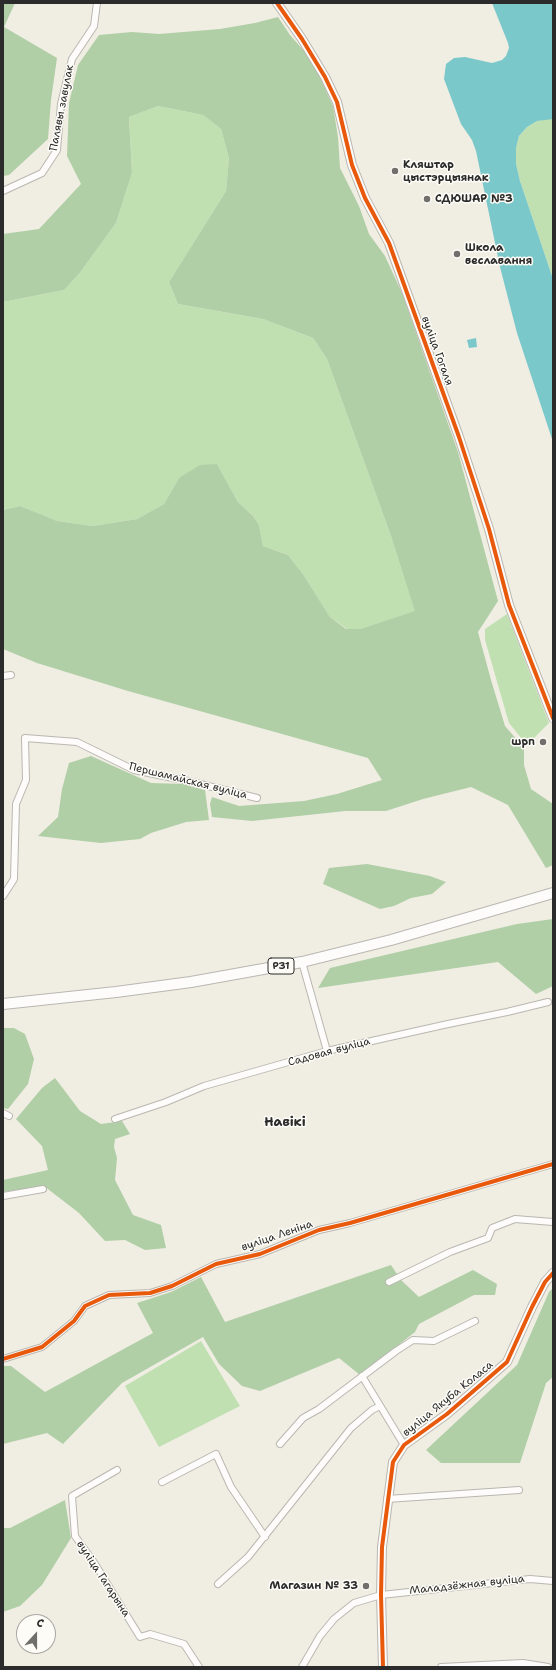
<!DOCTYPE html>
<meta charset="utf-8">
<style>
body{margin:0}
#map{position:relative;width:556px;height:1670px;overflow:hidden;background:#f0ede3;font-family:"Shantell Sans",sans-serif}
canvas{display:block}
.frame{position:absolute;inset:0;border:4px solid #2b2b2b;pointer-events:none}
.north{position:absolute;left:16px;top:1614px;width:40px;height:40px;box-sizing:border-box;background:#fdfcf7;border:1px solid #a9a8a5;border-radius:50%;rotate:21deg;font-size:11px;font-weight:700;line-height:16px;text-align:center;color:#2b2b2b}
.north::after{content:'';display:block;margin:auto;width:14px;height:18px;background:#706f6b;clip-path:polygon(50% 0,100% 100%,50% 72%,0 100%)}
</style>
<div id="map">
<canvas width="556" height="1670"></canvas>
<div class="frame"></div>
<div class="north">С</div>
</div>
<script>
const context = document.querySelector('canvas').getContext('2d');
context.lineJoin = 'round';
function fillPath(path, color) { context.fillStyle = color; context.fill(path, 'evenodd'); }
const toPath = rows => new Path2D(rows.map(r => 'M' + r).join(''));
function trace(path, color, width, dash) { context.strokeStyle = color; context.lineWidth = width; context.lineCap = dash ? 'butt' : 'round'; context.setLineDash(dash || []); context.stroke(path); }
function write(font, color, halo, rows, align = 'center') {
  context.font = font + ' "Shantell Sans",sans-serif'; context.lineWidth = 3; context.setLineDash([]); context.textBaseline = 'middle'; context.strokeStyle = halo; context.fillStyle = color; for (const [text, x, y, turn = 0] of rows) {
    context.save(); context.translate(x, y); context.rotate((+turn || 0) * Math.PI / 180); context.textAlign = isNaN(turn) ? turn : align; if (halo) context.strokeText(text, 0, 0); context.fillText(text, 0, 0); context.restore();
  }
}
const green = toPath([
 [158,106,203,115,221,129,229,158,226,191,169,282,178,304,263,319,313,338,327,359,391,536,416,611,360,629,347,629,330,617,303,574,288,555,263,546,259,525,253,516,238,502,217,464,179,478,164,504,137,519,93,526,57,521,43,515,20,506,3,510,3,302,64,290,79,274,116,223,132,173,129,117],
 [548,119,553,119,553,279,520,181,516,164,516,148,519,136,527,127,537,121],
 [507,614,549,723,527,745,509,723,485,640,485,629],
 [201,1341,240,1406,159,1447,125,1386]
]);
const forest = toPath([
 [3,3,15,3,4,27,57,58,51,100,48,139,9,175,3,176],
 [278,17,290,35,312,60,333,106,338,137,340,168,359,206,369,234,385,256,402,293,458,452,498,601,478,632,491,680,505,726,524,748,524,765,531,789,553,804,553,865,546,868,508,805,471,787,423,799,386,811,345,811,252,821,212,817,210,804,212,797,239,806,304,801,337,794,382,780,368,758,128,691,37,663,3,649,3,510,20,506,43,515,57,521,93,526,137,519,164,504,179,478,200,465,217,464,238,502,253,516,259,525,263,546,288,555,303,574,330,617,346,629,360,629,415,611,391,536,327,359,313,338,263,319,178,304,169,282,226,191,229,158,221,129,203,115,158,106,129,117,132,173,116,223,79,274,64,290,3,302,3,234,39,229,81,184,67,156,69,103,78,65,99,35,132,32,159,34,220,29,255,23],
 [91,756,151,783,183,784,205,790,209,820,186,822,151,833,140,839,101,843,38,836,58,817,62,789,69,763],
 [367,864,430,876,446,882,432,894,411,898,394,906,380,909,323,884,329,868],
 [553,919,553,986,536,994,498,962,318,988,330,968,517,924],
 [3,1028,14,1028,25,1034,34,1059,28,1084,8,1109,3,1108],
 [55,1078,80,1111,101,1124,122,1121,130,1134,115,1139,114,1147,117,1158,115,1180,133,1215,161,1225,166,1248,145,1250,125,1240,105,1241,79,1213,44,1186,3,1192,3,1180,48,1170,42,1146,16,1119,42,1088],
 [391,1265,401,1280,419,1297,473,1270,497,1284,495,1295,474,1295,419,1324,415,1332,360,1375,339,1358,260,1391,242,1386,219,1364,203,1337,122,1383,63,1444,47,1433,3,1444,3,1366,11,1366,45,1392,153,1333,137,1303,171,1292,201,1277,225,1322],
 [553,1288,553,1377,546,1383,520,1463,441,1463,426,1450,517,1365,549,1292],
 [65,1500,71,1538,42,1585,20,1606,3,1612,3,1528,10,1528]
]);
const water = toPath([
 [492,3,553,3,553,119,537,121,527,127,519,136,516,148,516,164,520,181,553,279,553,442,517,333,500,267,476,151,472,140,461,124,444,79,446,64,454,58,465,57,492,63,502,60,506,56,509,48,508,43],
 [476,338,477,347,469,348,467,340]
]);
const minor = toPath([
 [3,191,42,173,57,150,61,104,72,59,94,26,97,3],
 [3,676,11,675],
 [3,896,14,879,16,804,26,780,25,738,77,742,134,770,188,781,257,798],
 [302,962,327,1051],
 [3,1113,9,1116],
 [115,1119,166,1102,204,1086,327,1051,448,1024,507,1012,548,1002],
 [3,1196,43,1189],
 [389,1282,450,1252,488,1238,492,1228,515,1219,553,1222],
 [3,1359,42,1347,74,1321,85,1306,109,1295,150,1293,172,1286,216,1264,260,1254,319,1230,350,1223,553,1164],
 [362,1376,404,1445],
 [280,1444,303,1418,319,1409,396,1351,413,1340,434,1341,475,1321],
 [117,1470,72,1496,75,1536,95,1564,140,1637,150,1634,184,1644,199,1667],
 [162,1482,216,1454,231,1487,265,1537],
 [387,1499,519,1490],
 [218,1584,248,1557,351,1428,372,1410,380,1406],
 [302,1667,320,1636,334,1619,354,1603,381,1595,530,1579,553,1581],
 [441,1667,523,1663,548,1667]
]);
const tertiary = toPath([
 [277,3,302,39,325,77,337,102,352,165,365,198,389,243,459,437,489,529,509,605,553,718],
 [383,1667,381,1595,382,1547,393,1462,404,1445,447,1414,507,1362,532,1307,545,1282,553,1273]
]);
const primary = toPath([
 [3,1004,116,992,191,982,302,962,391,940,553,893]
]);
const cycleway = toPath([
 [277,3,302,39,325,77,337,102,352,165,365,198,389,243,459,437,489,529,509,605,553,718],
 [3,1359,42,1347,74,1321,85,1306,109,1295,150,1293,172,1286,216,1264,260,1254,319,1230,350,1223,553,1164],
 [383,1667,381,1595,382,1547,393,1462,404,1445,447,1414,507,1362,532,1307,545,1282,553,1273]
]);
const markers = [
 [395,171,4,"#706f6b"],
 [427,199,4,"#706f6b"],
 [457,254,4,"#706f6b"],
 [543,742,4,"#706f6b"],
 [366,1586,4,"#706f6b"]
];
const shields = [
 [281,966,26]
];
const shieldNames = [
 ["Р31",281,966]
];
const streetNames = [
 ["Палявы завулак",62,108,-79],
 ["вуліца Гогаля",437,351,70],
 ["Першамайская вуліца",188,781,14],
 ["Садовая вуліца",329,1052,-15],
 ["вуліца Леніна",277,1236,-19],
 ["вуліца Якуба Коласа",448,1399,-39],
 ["вуліца Гагарына",103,1579,57],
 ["Маладзёжная вуліца",467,1585,-6]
];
const poiNames = [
 ["Кляштар",403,165],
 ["цыстэрцыянак",403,178],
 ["СДЮШАР №3",435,199],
 ["Школа",465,248],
 ["веславання",465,261],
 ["шрп",535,742,"right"],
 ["Магазин № 33",358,1586,"right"]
];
const quarterNames = [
 ["Навікі",285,1123]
];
fillPath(green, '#c1e0b2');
fillPath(forest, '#b0cfa6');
fillPath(water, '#7ac8ca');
trace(minor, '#b9b7b1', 8);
trace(tertiary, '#b9b7b1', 10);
trace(primary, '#b9b7b1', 12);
trace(minor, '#fdfcfb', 6);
trace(tertiary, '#fdfcfb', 8);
trace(primary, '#fdfcfb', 10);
trace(cycleway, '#e8590c', 4);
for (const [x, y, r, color] of markers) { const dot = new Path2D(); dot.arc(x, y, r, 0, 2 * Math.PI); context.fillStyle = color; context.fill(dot); trace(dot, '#fdfcf7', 1.5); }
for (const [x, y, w] of shields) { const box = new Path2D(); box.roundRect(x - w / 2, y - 8, w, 16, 3); context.fillStyle = '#fdfcf7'; context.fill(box); trace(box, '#2b2b2b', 1); }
write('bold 10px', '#2b2b2b', null, shieldNames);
write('11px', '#2b2b2b', '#fdfcf7', streetNames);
write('bold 11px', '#2b2b2b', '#fdfcf7', poiNames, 'left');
write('bold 13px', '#2b2b2b', '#fdfcf7', quarterNames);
</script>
